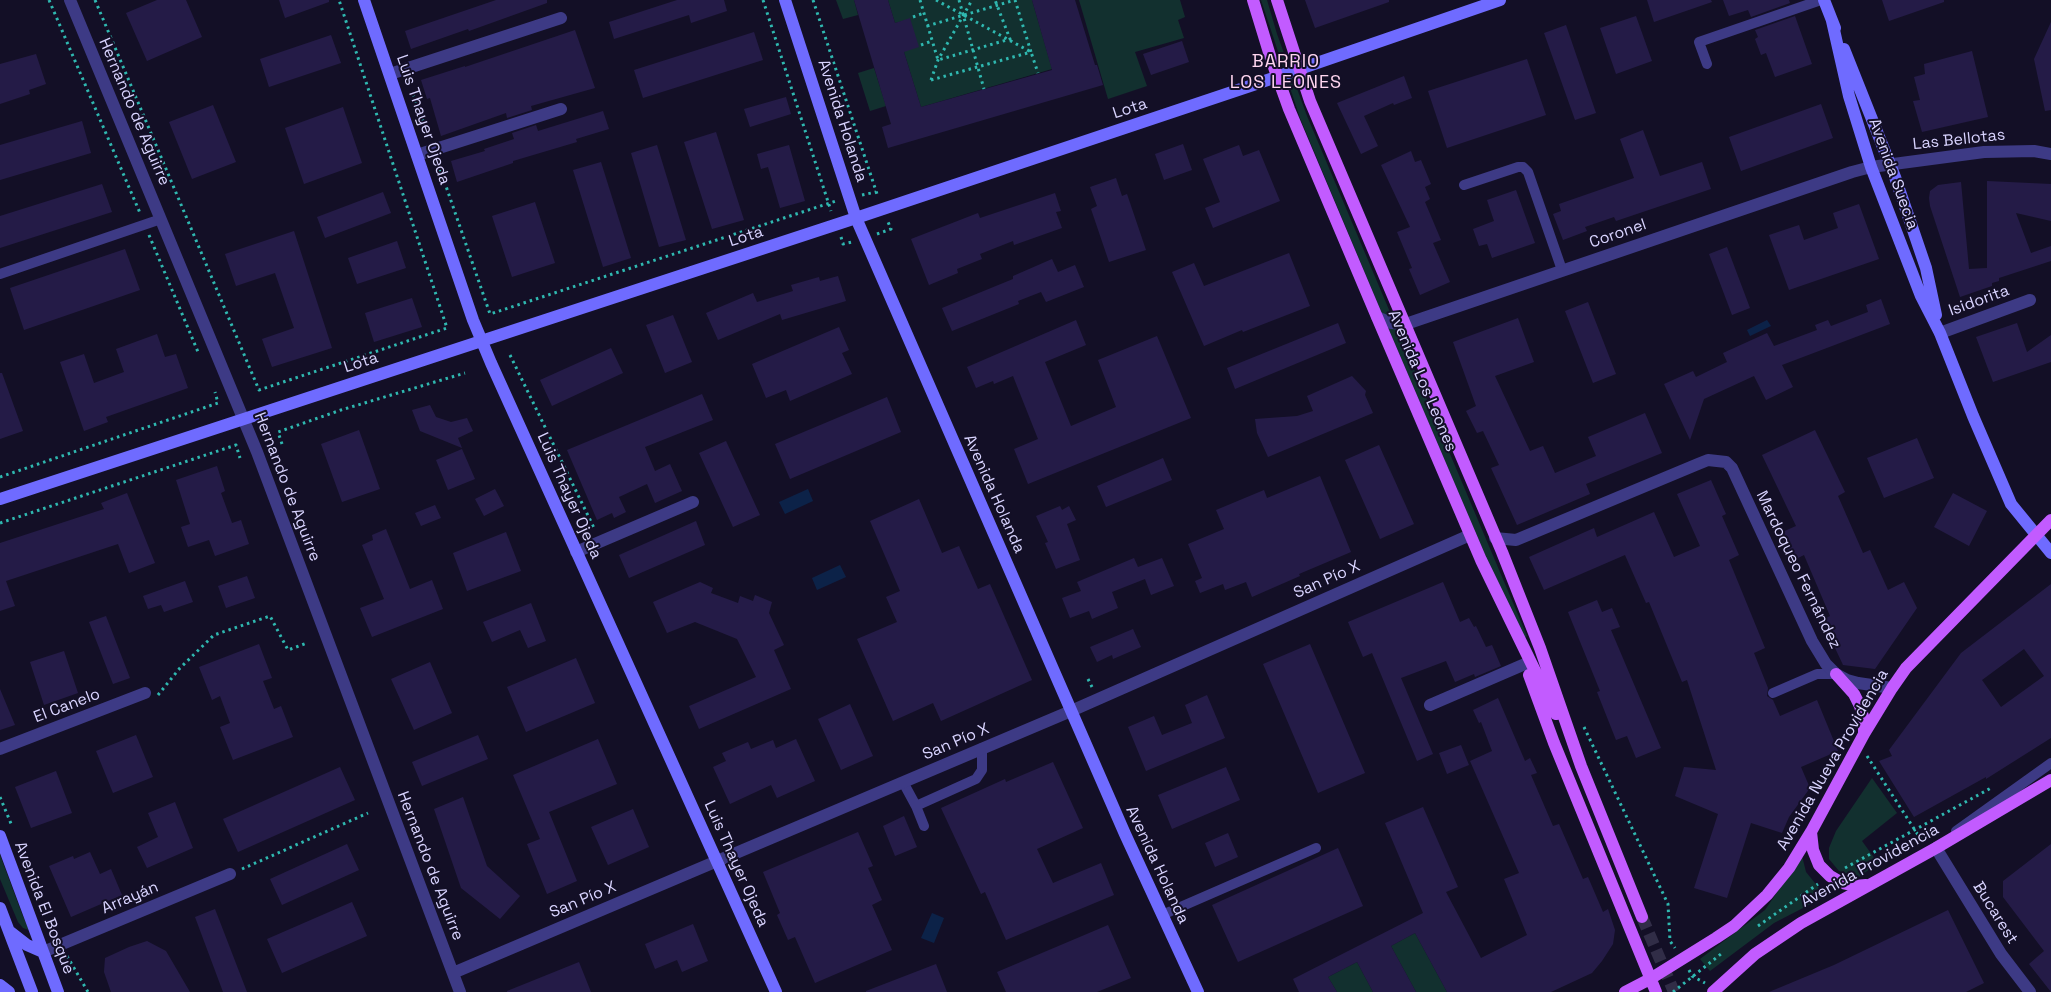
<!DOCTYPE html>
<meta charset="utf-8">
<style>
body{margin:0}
canvas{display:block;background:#130f26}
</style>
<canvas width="2051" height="992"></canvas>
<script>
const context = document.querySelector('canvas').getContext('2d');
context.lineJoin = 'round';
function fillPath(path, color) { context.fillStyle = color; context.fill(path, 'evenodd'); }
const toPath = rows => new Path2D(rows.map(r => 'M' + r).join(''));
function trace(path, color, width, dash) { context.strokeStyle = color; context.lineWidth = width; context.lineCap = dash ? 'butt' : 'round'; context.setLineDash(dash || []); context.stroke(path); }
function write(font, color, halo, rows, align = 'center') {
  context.font = font + ' "Space Grotesk",sans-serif'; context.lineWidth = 4; context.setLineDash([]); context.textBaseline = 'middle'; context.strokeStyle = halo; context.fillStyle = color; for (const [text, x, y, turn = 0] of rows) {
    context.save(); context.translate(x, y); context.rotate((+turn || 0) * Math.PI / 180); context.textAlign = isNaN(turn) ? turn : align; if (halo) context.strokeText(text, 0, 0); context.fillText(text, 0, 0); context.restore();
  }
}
const green = toPath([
 [836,0,854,0,858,15,843,19],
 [888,0,1032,0,1052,69,921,107,904,52,910,19,895,23],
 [1079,0,1180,0,1185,17,1178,20,1184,38,1135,52,1147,86,1108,99],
 [1261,0,1267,0,1277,34,1307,116,1527,636,1522,641,1383,316,1300,118],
 [874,68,886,106,870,111,858,73],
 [1872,778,1897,813,1862,841,1878,863,1859,877,1839,871,1829,859,1829,848,1836,831],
 [0,855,22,914,29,930,23,928,18,922,0,879],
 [1802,856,1806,872,1819,888,1832,893,1774,923,1710,971,1700,959,1765,910],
 [1415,933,1447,992,1416,992,1391,946],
 [1357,962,1373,992,1337,992,1328,977]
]);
const water = toPath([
 [1767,320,1771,326,1750,336,1747,330],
 [808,489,813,501,785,514,779,502],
 [840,565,846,577,817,590,812,578],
 [932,913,944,918,934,943,921,938]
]);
const building = toPath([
 [157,0,186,0,202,37,147,61,126,13],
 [279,0,329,0,329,2,285,18],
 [496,0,547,0,547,3,469,31,468,29,411,49,405,31],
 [677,0,724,0,727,11,691,23,689,15,614,39,609,22],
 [854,0,888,0,895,23,910,18,919,47,904,52,921,107,1052,70,1032,0,1075,0,1095,65,1097,65,1103,85,888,148,882,127,891,124],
 [1305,0,1389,0,1389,2,1315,28],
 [1647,0,1711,0,1712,2,1654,22],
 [1723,0,1789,0,1790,3,1751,17,1748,10,1729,16],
 [1882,0,1944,0,1944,2,1889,21],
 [1636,16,1652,61,1616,74,1600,28],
 [1795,16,1812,64,1775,77,1766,53,1761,55,1755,39,1758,37,1755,30],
 [2051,22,2051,110,2045,111,2034,59],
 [1566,25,1596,113,1575,120,1544,33],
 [575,30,595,88,531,106,532,110,507,118,506,113,441,136,430,98,427,99,421,80,465,66,465,67],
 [754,32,763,60,643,98,634,70],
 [331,35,341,63,269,87,260,59],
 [1182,41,1189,62,1151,75,1143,54],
 [1972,51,1988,117,1922,132,1913,101,1920,100,1914,77,1925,74,1924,64],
 [36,54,46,84,29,90,30,94,0,104,0,64],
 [1527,59,1546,115,1447,148,1428,91],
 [1404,76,1412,98,1394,105,1393,103,1364,116,1378,146,1361,154,1337,103],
 [786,97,791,114,750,127,744,109],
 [1821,104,1833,138,1741,171,1729,137],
 [213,105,236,162,192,179,169,122],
 [343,107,362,163,304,184,285,128],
 [603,111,609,129,576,139,577,142,513,161,513,163,457,182,451,161,485,151,484,149,514,139,512,133,536,125,538,131],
 [82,121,91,153,0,180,0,145],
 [1643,130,1660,176,1702,162,1711,189,1616,221,1614,217,1585,227,1587,231,1563,240,1553,214,1561,211,1559,204,1634,178,1620,139],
 [716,132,744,220,712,229,684,142],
 [1183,144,1192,170,1164,180,1155,154],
 [657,145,686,240,659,247,631,153],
 [789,145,805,201,780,208,768,167,761,169,757,154],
 [1239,145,1243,156,1259,150,1280,201,1213,228,1205,208,1220,202,1203,159],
 [1411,151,1415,162,1421,160,1431,184,1425,187,1430,199,1425,202,1441,240,1433,243,1450,282,1420,295,1409,269,1412,268,1397,232,1410,227,1381,165],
 [601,162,631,258,603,267,573,170],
 [1116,178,1122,196,1127,194,1146,250,1109,262,1091,209,1097,206,1090,187],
 [1987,181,2051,184,2051,221,2016,213,2031,253,2051,246,2051,261,1999,278,1999,281,1992,283,1992,286,1960,297,1930,206,1929,198,1930,191,1938,185,1961,182,1969,269,1987,268],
 [102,184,112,212,0,248,0,216],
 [1516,190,1535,243,1492,258,1487,244,1479,246,1473,229,1494,221,1487,200],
 [383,192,391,213,325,238,317,217],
 [1055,193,1061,211,1056,212,1062,228,1014,245,1013,241,980,254,982,259,957,269,958,273,929,285,911,239,978,213,980,218],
 [535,202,555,263,512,277,492,216],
 [1859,204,1879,259,1789,290,1769,235,1799,225,1804,240,1838,228,1833,213],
 [294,231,332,348,272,367,262,339,294,328,275,273,236,286,225,254],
 [397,241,406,268,357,284,348,258],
 [1727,247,1750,308,1732,315,1709,254],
 [125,249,140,290,24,330,10,288],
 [1289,253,1310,306,1243,332,1242,330,1204,346,1172,272,1194,263,1204,286],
 [1052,259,1058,272,1075,265,1084,287,1046,302,1041,292,1018,301,1019,304,952,331,942,308,1013,279,1013,276],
 [838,276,846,301,782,320,780,314,718,340,706,313,753,293,757,302,793,291,791,285,819,277,820,281],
 [412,298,422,327,374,342,365,313],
 [1881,299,1890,324,1782,365,1793,387,1766,400,1754,376,1704,399,1690,440,1664,384,1693,371,1696,377,1727,362,1723,353,1767,333,1774,346,1817,330,1815,325,1828,320,1831,326,1868,312,1866,305],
 [1588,302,1616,374,1593,383,1565,311],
 [673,315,692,362,665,373,646,325],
 [1518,318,1534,362,1495,376,1530,451,1543,446,1555,473,1596,456,1588,437,1645,413,1662,453,1586,484,1590,494,1517,525,1491,468,1499,465,1483,431,1477,433,1466,411,1476,406,1453,342],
 [1076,320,1086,345,1045,362,1071,426,1116,407,1098,360,1157,336,1191,418,1028,484,1014,449,1038,439,1013,376,994,384,993,381,976,388,967,367],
 [1338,323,1346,343,1235,389,1227,368],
 [2017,323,2027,352,2051,335,2051,362,1993,382,1976,337],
 [839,327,849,350,842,353,852,374,790,401,786,390,766,398,752,364],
 [157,334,165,357,176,354,188,388,106,417,108,422,84,431,60,362,84,354,94,383,124,372,116,349],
 [611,348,623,373,552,406,540,380],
 [0,373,2,373,23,431,0,439],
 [1352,376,1366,391,1365,395,1373,413,1268,457,1257,433,1255,419,1297,416,1313,411,1307,396],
 [702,394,713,420,645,447,655,471,670,464,682,491,655,503,647,484,619,497,626,512,614,518,612,513,597,520,567,450],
 [887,397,901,432,790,479,775,444],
 [430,405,436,417,451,422,467,418,473,431,458,438,462,448,420,431,412,410],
 [359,430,380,489,342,502,321,444],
 [1815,430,1845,492,1838,496,1863,553,1870,550,1888,590,1904,582,1917,608,1875,669,1843,665,1822,620,1830,616,1804,555,1792,561,1780,533,1796,526,1762,455],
 [1917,438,1934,478,1884,498,1867,458],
 [726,441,760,515,733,527,699,453],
 [1379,445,1414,524,1380,539,1345,460],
 [462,449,475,479,448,490,436,460],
 [1163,458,1172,480,1106,507,1097,486],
 [217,466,225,491,221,493,232,523,241,520,249,544,215,556,209,540,188,547,181,527,190,524,176,480],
 [1320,476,1351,552,1299,574,1300,576,1252,597,1246,582,1225,590,1223,584,1200,593,1195,581,1202,578,1188,544,1224,529,1216,510,1264,490,1267,498],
 [1711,480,1726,514,1722,516,1739,555,1729,560,1765,648,1754,653,1768,688,1767,696,1773,700,1780,716,1817,700,1838,751,1801,767,1810,788,1789,817,1782,833,1751,823,1727,898,1694,888,1718,814,1675,796,1684,767,1716,770,1687,680,1682,682,1649,602,1646,603,1625,555,1544,590,1529,557,1594,528,1597,537,1654,512,1674,557,1700,546,1677,494],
 [495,489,504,506,484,516,475,499],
 [127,493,155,563,129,573,118,544,6,581,15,606,0,611,0,543,104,509,101,503],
 [1953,493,1987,511,1969,546,1934,527],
 [919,499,942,553,959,546,978,589,990,584,1032,680,941,721,933,703,893,721,857,639,897,622,886,597,900,591,870,521],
 [435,505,441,518,421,526,415,513],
 [1060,506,1062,510,1069,506,1076,520,1067,524,1080,560,1056,569,1045,543,1048,542,1036,516],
 [696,521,705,545,629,578,619,555],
 [386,529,410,589,432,580,443,609,372,637,360,608,384,599,362,545,373,540,372,535],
 [506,532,521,571,467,591,453,553],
 [1134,558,1138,567,1162,558,1174,586,1151,595,1145,579,1112,592,1118,608,1092,619,1089,611,1070,618,1062,598,1081,591,1077,582],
 [247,576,255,598,226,608,218,586],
 [185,581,193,602,164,612,161,605,148,609,143,596],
 [700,582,713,588,711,593,738,603,740,596,753,601,755,595,772,602,769,613,784,645,774,650,791,689,699,729,689,706,756,677,737,639,695,622,667,633,653,602],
 [1443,582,1460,622,1469,618,1474,627,1476,626,1486,647,1492,645,1501,666,1475,677,1474,674,1455,682,1446,661,1401,678,1433,754,1417,761,1372,653,1363,657,1348,622],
 [2051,584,2051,738,1986,779,1986,777,1914,817,1879,761,1892,756,1889,750,1961,653],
 [2024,649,2044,676,2001,707,1982,680],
 [1597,600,1602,612,1612,608,1620,627,1611,630,1661,748,1636,758,1627,736,1616,740,1597,692,1600,691,1568,612],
 [531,603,546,641,528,648,520,630,492,642,483,622],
 [106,616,130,678,113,684,89,622],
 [1133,629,1141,647,1113,659,1112,655,1097,662,1090,647],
 [259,644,272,678,263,681,274,709,281,706,293,737,233,760,220,727,230,723,220,696,212,700,199,667],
 [1310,644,1365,773,1318,793,1263,664],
 [64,651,78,693,44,705,30,662],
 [576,658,595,703,526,732,507,687],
 [430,662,452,713,414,730,391,679],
 [0,689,15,725,0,730],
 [1207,695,1225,738,1146,771,1128,727,1154,716,1162,735,1192,723,1185,705],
 [1498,698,1525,761,1530,758,1537,773,1531,775,1553,826,1559,824,1583,879,1588,877,1603,912,1608,909,1615,930,1613,944,1602,961,1592,973,1551,992,1447,992,1415,933,1391,946,1416,992,1373,992,1357,962,1328,977,1337,992,1299,992,1293,979,1423,913,1385,823,1423,807,1458,887,1446,892,1481,958,1527,935,1504,879,1519,873,1470,761,1492,751,1481,722,1479,723,1473,710],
 [850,704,873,756,841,770,818,719],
 [136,735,153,777,113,793,96,751],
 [478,735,488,759,422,786,412,762],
 [598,739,617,784,549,812,577,881,547,894,527,844,540,839,513,775],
 [796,739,815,781,777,798,771,785,730,804,713,767,726,761,722,753,748,742,751,749,773,740,776,748],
 [1461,745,1469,765,1447,774,1439,753],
 [1053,762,1083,828,1037,849,1053,883,1101,863,1114,895,1006,940,985,892,981,894,941,808,1005,779,1006,782],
 [340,767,355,800,238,852,223,819],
 [1226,767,1240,800,1172,829,1158,795],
 [56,771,72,813,31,828,15,787],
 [463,797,487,866,520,896,500,919,461,888,434,809],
 [175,802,193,848,147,868,137,847,158,837,148,813],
 [633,809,649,847,608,865,591,827],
 [904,816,917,847,895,856,883,826],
 [858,832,873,866,868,868,882,900,872,905,892,950,815,983,795,937,788,940,777,915,780,913,763,872],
 [1228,833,1238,857,1215,867,1205,843],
 [347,844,359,870,282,905,270,879],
 [2051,844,2051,992,2029,964,2044,951,2003,897,2003,881],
 [1338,848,1363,906,1238,962,1212,905],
 [90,852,100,874,111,869,122,895,71,917,49,866,73,856,74,859],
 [352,902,367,936,282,973,267,939],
 [215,909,247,992,223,992,195,917],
 [1948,910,1984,983,1966,992,1769,992,1834,965],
 [693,924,708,961,682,972,677,960,655,969,645,944],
 [1108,925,1131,978,1097,992,1006,992,997,972],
 [147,941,166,951,190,992,111,992,104,972,105,958,129,947],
 [579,962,591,992,507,992,507,991],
 [936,964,947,992,866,992,866,991]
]);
const primaryTunnel = toPath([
 [1642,917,1674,992]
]);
const path = toPath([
 [49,0,140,213],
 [95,0,259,390,447,328,339,0],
 [763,0,831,211],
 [813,0,878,197],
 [920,0,938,60,1010,39,995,0],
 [936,0,1031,52,1038,73],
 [959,0,984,89],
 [913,17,924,13],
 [927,26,1015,0],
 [921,45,932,41],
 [931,80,1031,52,1015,0],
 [931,80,938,60,972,0],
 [413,94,429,137],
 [438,163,490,314,836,201],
 [862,195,876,192],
 [877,234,891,229,888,222],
 [149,235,198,352],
 [841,237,843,244,852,242],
 [510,355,595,530],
 [282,444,278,432,341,410,465,373],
 [0,477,218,403,215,392],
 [0,523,236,445,240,458],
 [1088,679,1092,687],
 [158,695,180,668,214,635,270,616,288,650,307,643],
 [1584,727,1668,904,1670,941,1675,948],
 [1867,756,1922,841],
 [0,797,12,826],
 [1845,868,1991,788],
 [242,869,368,813],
 [1758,926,1818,884],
 [67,956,88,992],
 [1689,970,1692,976,1705,983],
 [1673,992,1721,954]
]);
const lane = toPath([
 [1707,64,1699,42,1821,0],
 [1464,185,1518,167,1523,167,1528,172,1562,270],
 [0,274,161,219],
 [1773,693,1817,674,1836,674],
 [903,782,916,806,924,826],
 [916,806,976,779,982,770,982,748],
 [1956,831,2051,763],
 [1162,915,1316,848]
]);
const street = toPath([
 [70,0,257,452,460,992],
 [390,74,561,18],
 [417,155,561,109],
 [1377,317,1391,323,1406,324,1852,172,1871,167,1984,152,2034,151,2051,154],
 [1940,333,2030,300],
 [1495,538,1516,540,1698,464,1708,460,1726,462,1732,468,1812,641,1826,664,1836,674,1847,680,1858,683,1892,688],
 [576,552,693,502],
 [1430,705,1525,664],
 [0,749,145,693],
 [1936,848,2001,954,2030,992],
 [43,952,230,874],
 [453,973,1071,711,1470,535]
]);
const secondary = toPath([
 [364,0,473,320,491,363,776,992],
 [785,0,856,218,1125,834,1198,992],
 [1824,0,1835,28],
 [1832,21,1849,96,1871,167,1921,296,1940,333,1973,416,2011,504,2051,553],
 [1844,49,1895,177,1926,268,1936,315],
 [0,499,856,218,1253,85,1500,0],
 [0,836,58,992],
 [0,908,32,992],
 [9,931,27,945,43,952],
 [0,985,9,992]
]);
const primary = toPath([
 [1253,0,1271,59,1289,109,1377,317,1481,560,1556,714],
 [1277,0,1310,101,1502,552,1540,648,1581,766,1642,917],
 [1836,674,1854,694,1860,706,1864,720,1864,734],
 [1529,675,1554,743,1656,992],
 [1811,832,1813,850,1819,865,1830,876,1842,883,1855,886,1866,885],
 [1625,992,1650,979,1716,938,1734,926,1767,895,1789,868,1811,832,1864,734,1892,688,1906,668,2051,520],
 [1713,992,1755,954,1801,923,1936,848,2051,780]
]);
const streetNames = [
 ["Lota",1130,109,-18],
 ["Hernando de Aguirre",134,112,67],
 ["Luis Thayer Ojeda",423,120,71],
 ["Avenida Holanda",842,121,72],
 ["Las Bellotas",1959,140,-6],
 ["Avenida Suecia",1893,174,70],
 ["Coronel",1618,234,-19],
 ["Lota",746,237,-18],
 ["Isidorita",1979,301,-20],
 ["Lota",361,363,-18],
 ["Avenida Los Leones",1422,381,67],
 ["Hernando de Aguirre",287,487,69],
 ["Avenida Holanda",994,494,66],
 ["Luis Thayer Ojeda",569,496,66],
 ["Mardoqueo Fernández",1798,570,64],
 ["San Pío X",1327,580,-24],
 ["El Canelo",67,706,-21],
 ["San Pío X",956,742,-23],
 ["Avenida Nueva Providencia",1833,760,-60],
 ["Luis Thayer Ojeda",736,864,66],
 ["Avenida Holanda",1157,865,65],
 ["Hernando de Aguirre",430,866,69],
 ["Avenida Providencia",1870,866,-29],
 ["Arrayán",130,898,-23],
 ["San Pío X",583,900,-23],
 ["Avenida El Bosque",44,908,69],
 ["Bucarest",1995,913,58]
];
const neighbourhoodNames = [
 ["BARRIO",1286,62],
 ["LOS LEONES",1286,83]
];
fillPath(green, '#12302f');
fillPath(water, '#0c2248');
fillPath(building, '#241b47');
trace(primaryTunnel, '#312d47', 12, [12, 6]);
trace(path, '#2fb8b0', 3, [2.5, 4]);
trace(lane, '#3d3a85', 10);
trace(street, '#3d3a85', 12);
trace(secondary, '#6f6bff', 12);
trace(primary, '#c25bff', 12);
write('16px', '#d9d4ff', '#130f26', streetNames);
context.letterSpacing = '1px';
write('18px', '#ffd6f0', '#130f26', neighbourhoodNames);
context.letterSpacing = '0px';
</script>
